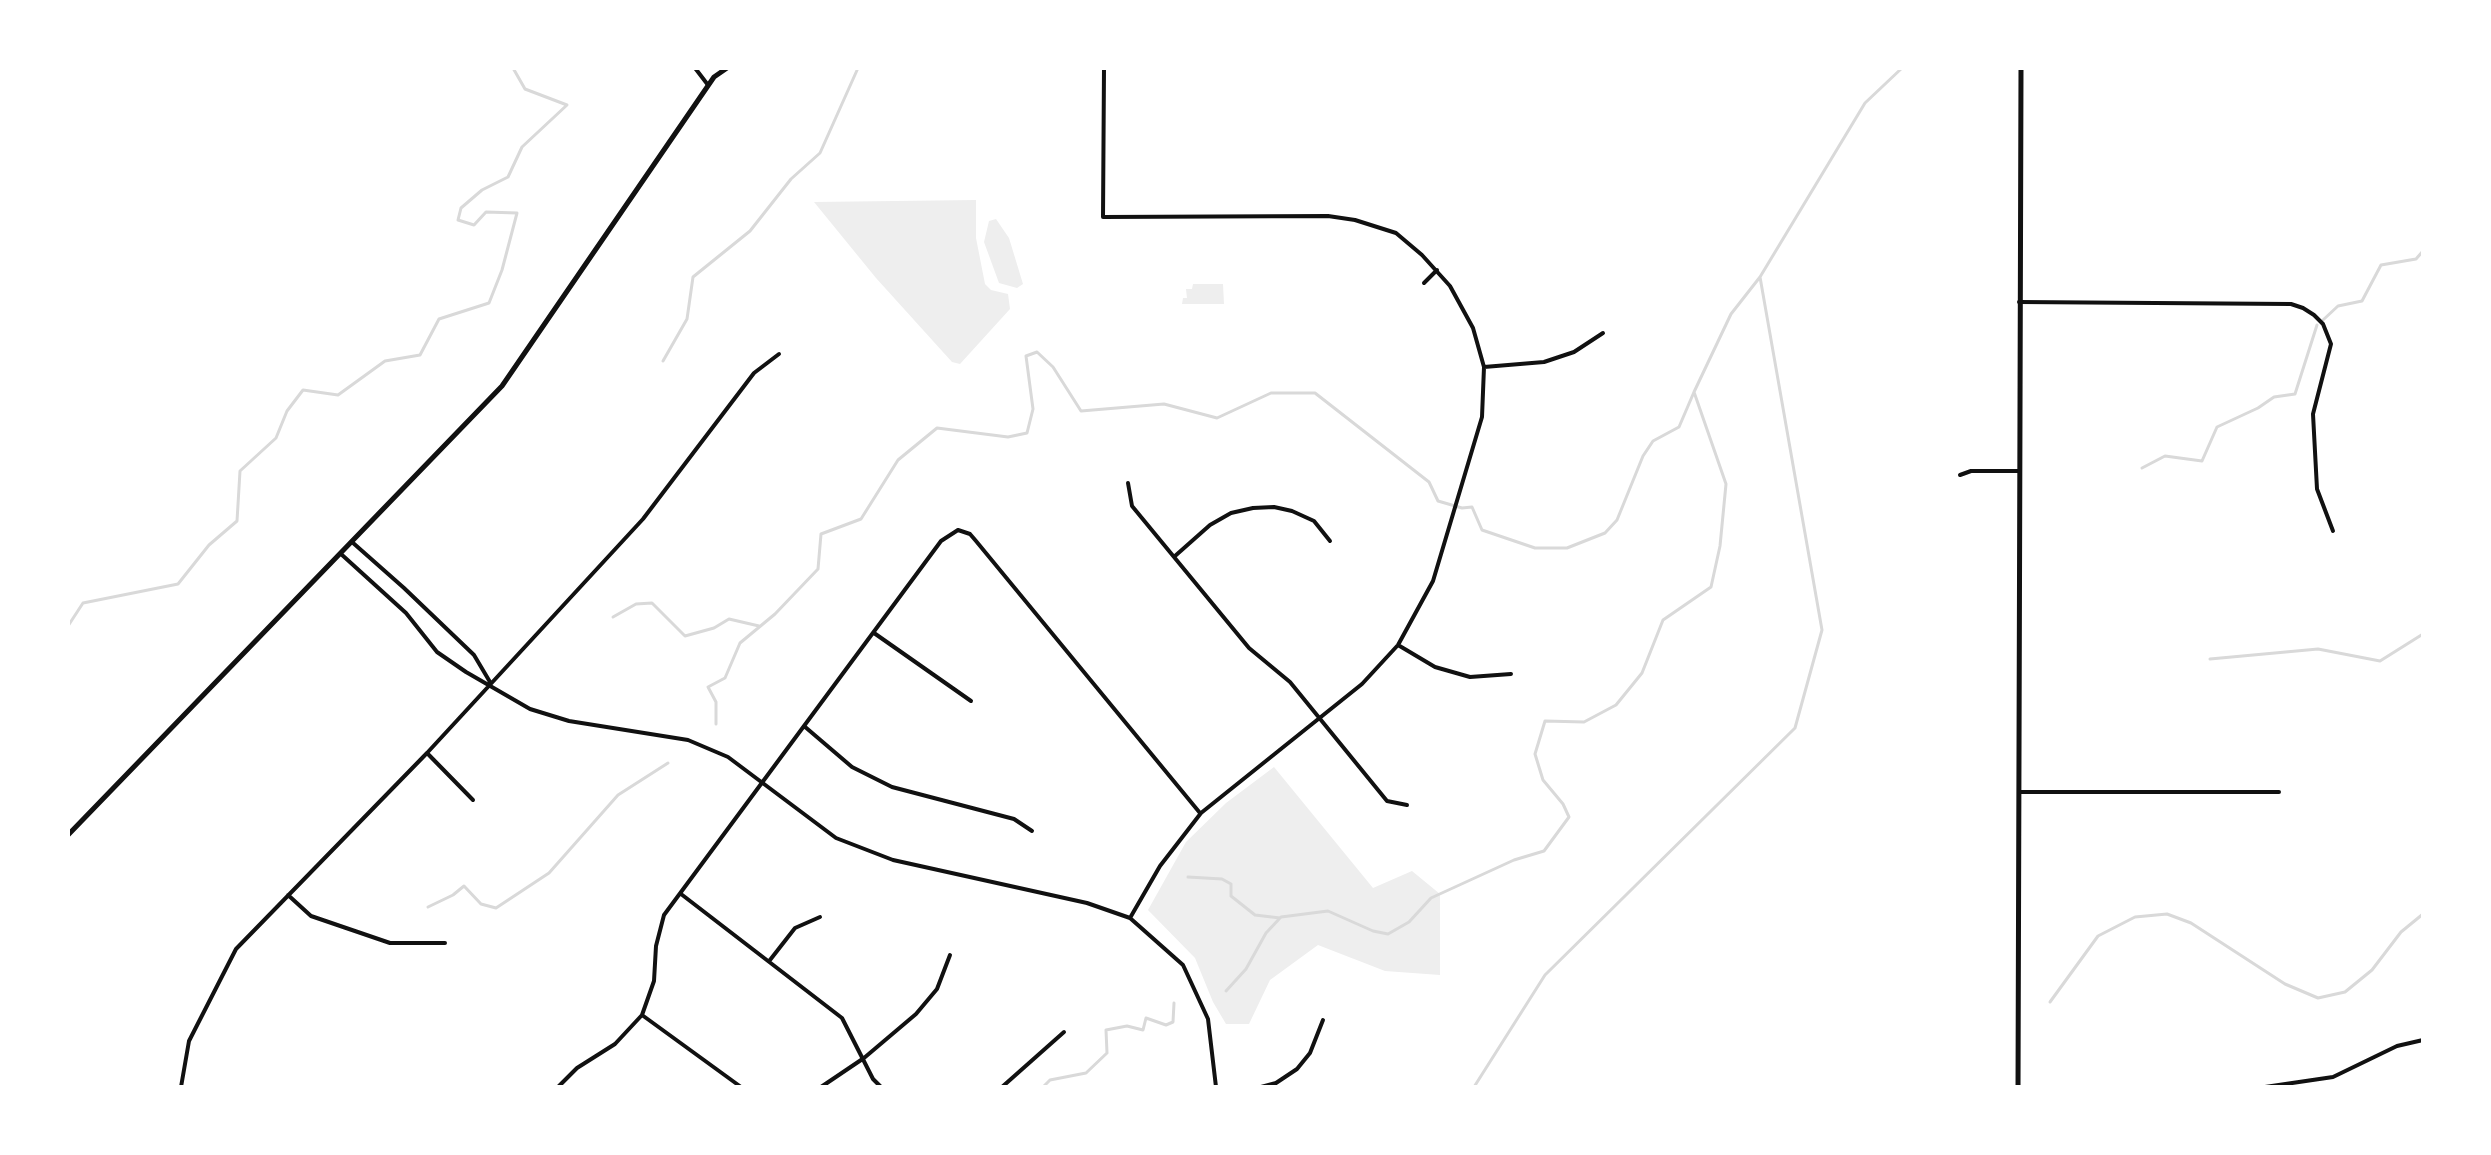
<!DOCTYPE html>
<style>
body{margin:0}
#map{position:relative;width:2491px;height:1155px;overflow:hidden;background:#fff;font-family:"DM Sans",sans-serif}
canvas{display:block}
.frame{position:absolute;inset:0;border:70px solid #fff;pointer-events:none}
</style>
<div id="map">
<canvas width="2491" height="1155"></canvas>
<div class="frame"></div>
</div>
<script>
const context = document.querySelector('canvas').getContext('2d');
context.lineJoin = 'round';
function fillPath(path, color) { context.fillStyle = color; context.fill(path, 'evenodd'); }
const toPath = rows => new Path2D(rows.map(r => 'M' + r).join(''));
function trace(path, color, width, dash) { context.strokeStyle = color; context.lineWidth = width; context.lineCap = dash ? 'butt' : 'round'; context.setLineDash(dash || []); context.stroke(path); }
const green = toPath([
 [976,200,976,238,985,284,991,290,1008,294,1010,309,960,364,952,362,876,278,814,202],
 [996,219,1009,238,1023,284,1017,288,999,283,984,242,989,221],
 [1193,284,1223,284,1224,304,1182,304,1183,298,1187,298,1186,289,1192,289],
 [1274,767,1373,888,1412,871,1440,894,1440,975,1385,971,1318,945,1270,980,1249,1024,1226,1024,1213,1002,1195,958,1148,910,1186,842,1226,803]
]);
const stream = toPath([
 [2323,320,2338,306,2362,301,2381,265,2416,259,2423,251],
 [663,361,687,319,693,277,750,231,791,179,820,153,858,68],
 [2142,468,2165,456,2202,461,2217,427,2258,408,2274,397,2295,394,2317,325],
 [613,617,636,604,652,603,685,636,714,628,729,619,759,626],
 [68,626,83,603,178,584,209,545,237,521,240,471,276,438,287,411,303,390,338,395,385,361,420,355,439,319,489,303,502,270,517,213,486,212,474,225,458,220,461,208,482,190,508,177,522,147,567,105,525,89,513,68],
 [2210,659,2318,649,2380,661,2423,634],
 [716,724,716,702,708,687,725,678,740,643,775,614,818,569,821,534,861,519,898,460,937,428,1008,437,1027,433,1033,409,1026,356,1037,352,1053,367,1081,411,1164,404,1217,418,1271,393,1315,393,1429,482,1438,501,1462,508,1472,507,1482,530,1535,548,1567,548,1605,533,1617,520,1643,456,1653,441,1679,427,1694,392],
 [1188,877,1222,879,1231,884,1231,896,1255,915,1280,918],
 [428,907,453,895,464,886,481,904,496,908,549,873,618,795,668,763],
 [1226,991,1246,969,1266,933,1281,917,1328,911,1373,931,1388,934,1409,922,1431,898,1514,860,1544,851,1569,817,1563,804,1543,780,1535,754,1545,721,1584,722,1616,705,1642,673,1663,620,1711,587,1720,546,1726,484,1694,392,1731,314,1760,277],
 [2050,1002,2098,936,2135,917,2167,914,2191,923,2285,984,2318,998,2345,992,2372,970,2401,932,2423,914],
 [1043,1087,1050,1080,1086,1073,1107,1053,1106,1030,1127,1026,1143,1030,1146,1018,1166,1025,1173,1022,1174,1003],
 [1474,1087,1545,975,1795,728,1822,630,1760,277,1865,103,1902,68]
]);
const minor = toPath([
 [695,68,708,85],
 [1104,68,1103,217,1328,216,1355,220,1396,233,1422,255,1450,286,1473,328,1484,367,1482,417,1433,581,1398,645,1362,684,1201,813,1160,866,1130,918],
 [1424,283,1437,270],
 [2019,302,2291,304,2303,308,2314,315,2323,324,2331,344,2313,414,2317,489,2333,531],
 [1484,367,1544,362,1574,352,1603,333],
 [1960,475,1971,471,2019,471],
 [1128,483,1132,506,1249,648,1290,682,1387,801,1407,805],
 [958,530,970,534,976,541,1200,813],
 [352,542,404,588,474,655,490,682],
 [341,554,406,613,437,652,466,672,530,709,569,721,688,740,728,757,836,838,893,860,1087,903,1130,918,1183,965,1208,1019,1216,1087],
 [1175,556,1210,525,1231,513,1253,508,1274,507,1292,511,1314,521,1330,541],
 [874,633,971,701],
 [1398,645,1435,667,1470,677,1511,674],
 [804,726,852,767,892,787,1014,819,1032,831],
 [427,753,473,800],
 [2019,792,2279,792],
 [681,894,842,1018,873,1079,881,1087],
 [288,895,311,916,390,943,445,943],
 [770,960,795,928,820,917],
 [642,1015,741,1087],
 [181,1087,189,1041,236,949,427,753,643,519,754,373,779,354],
 [558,1087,577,1068,615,1044,642,1015,654,981,656,946,664,915,941,541,958,530],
 [821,1087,864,1058,916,1014,937,989,950,955],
 [1002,1087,1064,1032],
 [1261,1087,1276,1083,1297,1069,1310,1053,1323,1020],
 [2265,1087,2333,1077,2397,1046,2423,1040]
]);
const tertiary = toPath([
 [68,835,502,386,714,77,727,68],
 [2018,1087,2021,68]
]);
fillPath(green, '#eee');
trace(stream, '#d9d9d9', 3);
trace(minor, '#111', 4);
trace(tertiary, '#111', 5);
</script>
